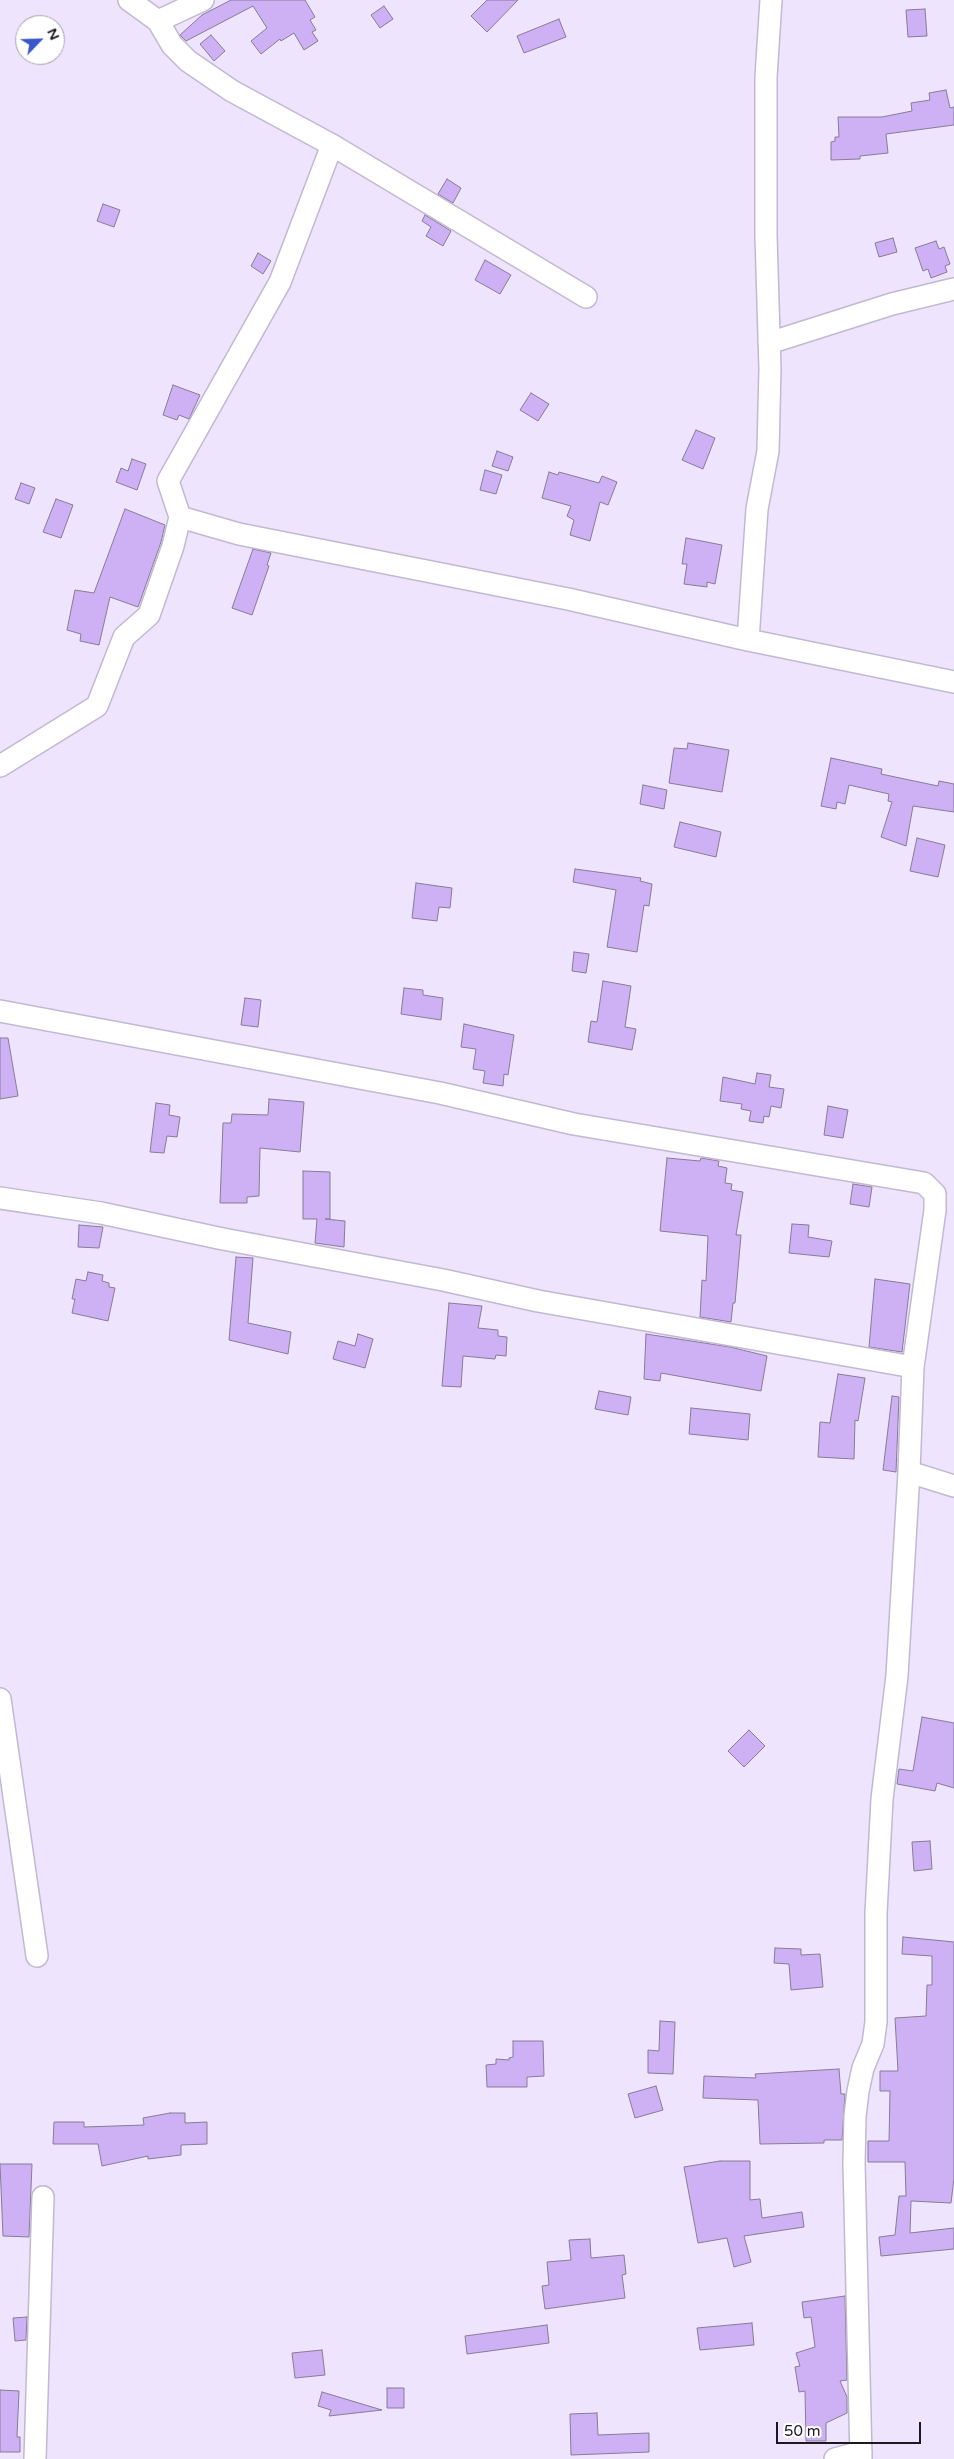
<!DOCTYPE html>
<style>
body{margin:0}
#map{position:relative;width:954px;height:2459px;overflow:hidden;background:#eee4fe;font-family:"Varela Round",sans-serif}
canvas{display:block}
.north{position:absolute;left:15px;top:15px;width:50px;height:50px;box-sizing:border-box;background:#fff;border:1px solid #a4a3a6;border-radius:50%;rotate:66deg;font-size:14px;font-weight:700;line-height:20px;text-align:center;color:#1c1821}
.north::after{content:'';display:block;margin:auto;width:18px;height:22px;background:#3957c9;clip-path:polygon(50% 0,100% 100%,50% 72%,0 100%)}
.scale{position:absolute;left:776px;top:2422px;width:145px;height:22px;box-sizing:border-box;border:2px solid #1c1821;border-top:0;padding-left:6px;font-size:15px;line-height:18px;white-space:nowrap;color:#1c1821;-webkit-text-stroke:4px #fff;paint-order:stroke}
</style>
<div id="map">
<canvas width="954" height="2459"></canvas>
<div class="north">N</div>
<div class="scale">50 m</div>
</div>
<script>
const context = document.querySelector('canvas').getContext('2d');
context.lineJoin = 'round';
function fillPath(path, color) { context.fillStyle = color; context.fill(path, 'evenodd'); }
const toPath = rows => new Path2D(rows.map(r => 'M' + r).join(''));
function trace(path, color, width, dash) { context.strokeStyle = color; context.lineWidth = width; context.lineCap = dash ? 'butt' : 'round'; context.setLineDash(dash || []); context.stroke(path); }
const building = toPath([
 [231,0,305,0,315,17,310,20,316,30,312,32,318,41,304,50,294,33,281,41,280,39,261,54,251,41,267,28,253,6,186,41,180,35,202,15,231,0],
 [487,0,518,0,487,32,471,16,487,0],
 [384,6,393,19,380,28,371,15,384,6],
 [925,9,927,36,908,37,906,10,925,9],
 [559,19,566,37,524,53,517,36,559,19],
 [211,35,225,51,214,61,200,44,211,35],
 [946,90,950,108,954,107,954,125,886,134,888,153,860,156,860,159,831,160,831,142,835,141,835,137,839,137,838,117,882,117,912,111,911,103,930,100,929,93,946,90],
 [447,179,461,188,453,203,438,194,447,179],
 [103,204,120,210,114,227,97,221,103,204],
 [425,215,451,231,443,246,426,236,431,227,422,221,425,215],
 [893,238,897,252,879,257,875,243,893,238],
 [936,241,939,249,944,247,950,264,945,266,947,272,931,278,928,269,923,271,915,248,936,241],
 [258,253,271,261,263,274,251,266,258,253],
 [485,260,511,275,500,294,475,280,485,260],
 [173,385,200,395,189,419,179,415,177,420,163,415,173,385],
 [531,393,549,404,538,421,520,410,531,393],
 [696,430,715,438,703,469,682,460,696,430],
 [497,451,513,457,508,471,492,466,497,451],
 [132,459,146,464,137,490,116,482,121,468,128,471,132,459],
 [485,470,502,475,496,494,480,490,485,470],
 [549,472,558,475,559,472,599,483,602,476,617,482,608,505,600,502,590,541,570,535,574,520,567,516,571,506,542,498,549,472],
 [21,483,35,488,29,504,15,499,21,483],
 [56,499,73,505,61,538,43,532,56,499],
 [125,509,165,525,161,542,138,607,110,597,99,645,80,641,81,634,67,630,75,590,94,593,125,509],
 [686,538,722,545,715,584,707,582,707,587,684,584,687,564,682,564,686,538],
 [253,549,271,553,267,565,269,566,252,615,232,608,253,549],
 [688,743,729,750,722,792,669,783,674,748,687,749,688,743],
 [831,758,882,769,881,774,938,786,939,781,954,784,954,812,913,806,906,846,881,837,892,802,888,801,889,794,849,785,845,804,837,802,836,809,821,806,831,758],
 [643,785,667,790,664,809,640,804,643,785],
 [680,822,721,832,716,857,674,847,680,822],
 [917,838,945,845,938,877,910,871,917,838],
 [575,869,641,878,640,881,652,884,649,906,644,905,637,952,607,947,616,890,573,882,575,869],
 [416,883,452,888,450,908,439,907,437,921,412,918,416,883],
 [574,952,589,954,586,973,572,971,574,952],
 [603,981,631,986,625,1027,636,1029,632,1050,588,1042,591,1021,597,1022,603,981],
 [404,988,423,990,423,995,443,998,441,1020,401,1014,404,988],
 [245,998,261,1000,258,1027,241,1025,245,998],
 [464,1024,514,1035,508,1075,504,1074,503,1086,483,1083,485,1071,473,1069,476,1049,461,1047,464,1024],
 [0,1038,8,1038,18,1096,0,1099,0,1038],
 [757,1073,771,1075,769,1087,784,1089,781,1108,771,1106,769,1117,764,1116,763,1123,749,1121,751,1111,741,1109,742,1104,720,1101,723,1077,755,1084,757,1073],
 [269,1099,304,1102,300,1152,260,1148,259,1196,247,1197,247,1203,220,1203,223,1123,231,1123,232,1114,268,1115,269,1099],
 [156,1103,170,1105,169,1115,180,1117,177,1137,167,1136,164,1153,150,1152,156,1103],
 [828,1106,848,1110,843,1138,824,1135,828,1106],
 [667,1158,700,1161,701,1158,719,1161,718,1166,727,1168,725,1183,732,1184,731,1190,743,1192,736,1235,741,1235,735,1303,733,1303,731,1322,700,1317,702,1280,706,1281,708,1236,660,1231,667,1158],
 [303,1171,330,1172,330,1219,325,1219,345,1221,344,1247,315,1243,317,1219,303,1219,303,1171],
 [853,1184,872,1187,869,1207,850,1204,853,1184],
 [792,1224,809,1225,808,1237,832,1241,829,1257,789,1253,792,1224],
 [79,1225,103,1227,99,1248,78,1247,79,1225],
 [236,1257,253,1258,248,1323,291,1332,288,1354,229,1340,236,1257],
 [88,1272,103,1275,102,1281,109,1283,109,1287,115,1288,108,1321,72,1313,75,1299,72,1299,76,1279,86,1281,88,1272],
 [875,1279,910,1284,902,1352,869,1347,875,1279],
 [449,1303,482,1306,478,1328,498,1330,498,1336,507,1337,506,1356,496,1355,495,1359,463,1356,461,1387,442,1386,449,1303],
 [358,1334,373,1339,365,1368,333,1359,338,1341,355,1346,358,1334],
 [646,1334,730,1347,767,1356,761,1391,661,1373,660,1381,644,1379,646,1334],
 [838,1374,865,1378,858,1421,855,1420,854,1459,818,1457,820,1422,830,1423,838,1374],
 [599,1391,631,1397,628,1415,595,1409,599,1391],
 [892,1396,899,1397,896,1472,883,1470,892,1396],
 [691,1408,750,1414,748,1440,689,1434,691,1408],
 [922,1717,954,1723,954,1788,937,1783,935,1791,897,1784,899,1769,913,1771,922,1717],
 [749,1730,765,1746,744,1767,728,1751,749,1730],
 [930,1841,932,1869,914,1871,912,1842,930,1841],
 [903,1937,954,1942,954,2178,951,2203,911,2201,910,2233,954,2228,954,2249,881,2256,879,2237,895,2235,899,2196,906,2196,905,2162,868,2162,868,2141,889,2141,890,2091,880,2091,880,2071,898,2071,895,2018,926,2016,927,1985,932,1985,932,1956,902,1954,903,1937],
 [775,1948,801,1949,801,1955,820,1954,823,1987,791,1990,789,1964,774,1963,775,1948],
 [660,2021,675,2022,673,2074,648,2073,648,2050,659,2051,660,2021],
 [513,2041,543,2041,544,2076,527,2077,527,2087,487,2087,486,2065,496,2064,496,2059,509,2060,509,2058,513,2057,513,2041],
 [839,2069,841,2094,845,2094,842,2140,824,2140,824,2143,760,2144,758,2100,703,2098,704,2076,756,2078,755,2074,839,2069],
 [656,2086,663,2110,635,2118,628,2094,656,2086],
 [170,2113,185,2113,185,2123,207,2122,207,2144,181,2145,181,2155,148,2159,148,2156,102,2166,98,2144,53,2144,54,2122,84,2122,84,2127,144,2125,143,2118,170,2113],
 [720,2161,750,2161,750,2200,760,2199,762,2218,802,2212,804,2227,744,2236,751,2262,734,2267,727,2238,698,2243,684,2167,720,2161],
 [0,2164,32,2164,29,2237,3,2236,0,2164],
 [590,2239,591,2258,624,2255,626,2274,622,2275,625,2298,545,2309,542,2286,549,2285,547,2262,571,2260,569,2240,590,2239],
 [845,2296,847,2380,840,2381,847,2397,847,2413,826,2423,826,2441,806,2441,805,2391,799,2392,795,2367,800,2366,796,2353,815,2347,811,2317,804,2318,802,2302,845,2296],
 [27,2317,26,2340,15,2341,13,2318,27,2317],
 [752,2323,754,2345,700,2350,697,2328,752,2323],
 [547,2325,549,2343,467,2354,465,2336,547,2325],
 [322,2350,325,2375,295,2378,292,2353,322,2350],
 [387,2388,404,2388,404,2408,387,2408,387,2388],
 [0,2390,19,2391,17,2437,20,2437,20,2452,0,2452,0,2390],
 [322,2392,382,2410,329,2416,331,2410,318,2406,322,2392],
 [597,2413,598,2435,649,2433,649,2452,571,2455,570,2414,597,2413]
]);
const minor = toPath([
 [129,0,158,21,172,45,188,61,232,91,332,145,586,297],
 [158,21,203,0],
 [332,145,280,282,168,481,180,517,239,534,568,599,748,640,954,682],
 [769,343,892,304,954,289],
 [748,640,757,509,768,451,770,369,766,236,766,77,771,0],
 [0,766,97,706,124,637,149,615,173,546,180,517],
 [0,1011,440,1093,574,1124,924,1183,935,1194,935,1210,913,1367,909,1472,897,1676,882,1799,876,1913,876,2022,873,2044,863,2068,858,2091,855,2116,854,2163,861,2459],
 [0,1198,101,1213,223,1239,443,1280,538,1301,913,1367],
 [909,1472,954,1486],
 [0,1699,37,1956],
 [35,2459,43,2197],
 [835,2459,861,2452]
]);
fillPath(building, '#ceb0f5');
trace(building, '#867c94', 1);
trace(minor, '#c2b8d1', 24);
trace(minor, '#fff', 21);
</script>
